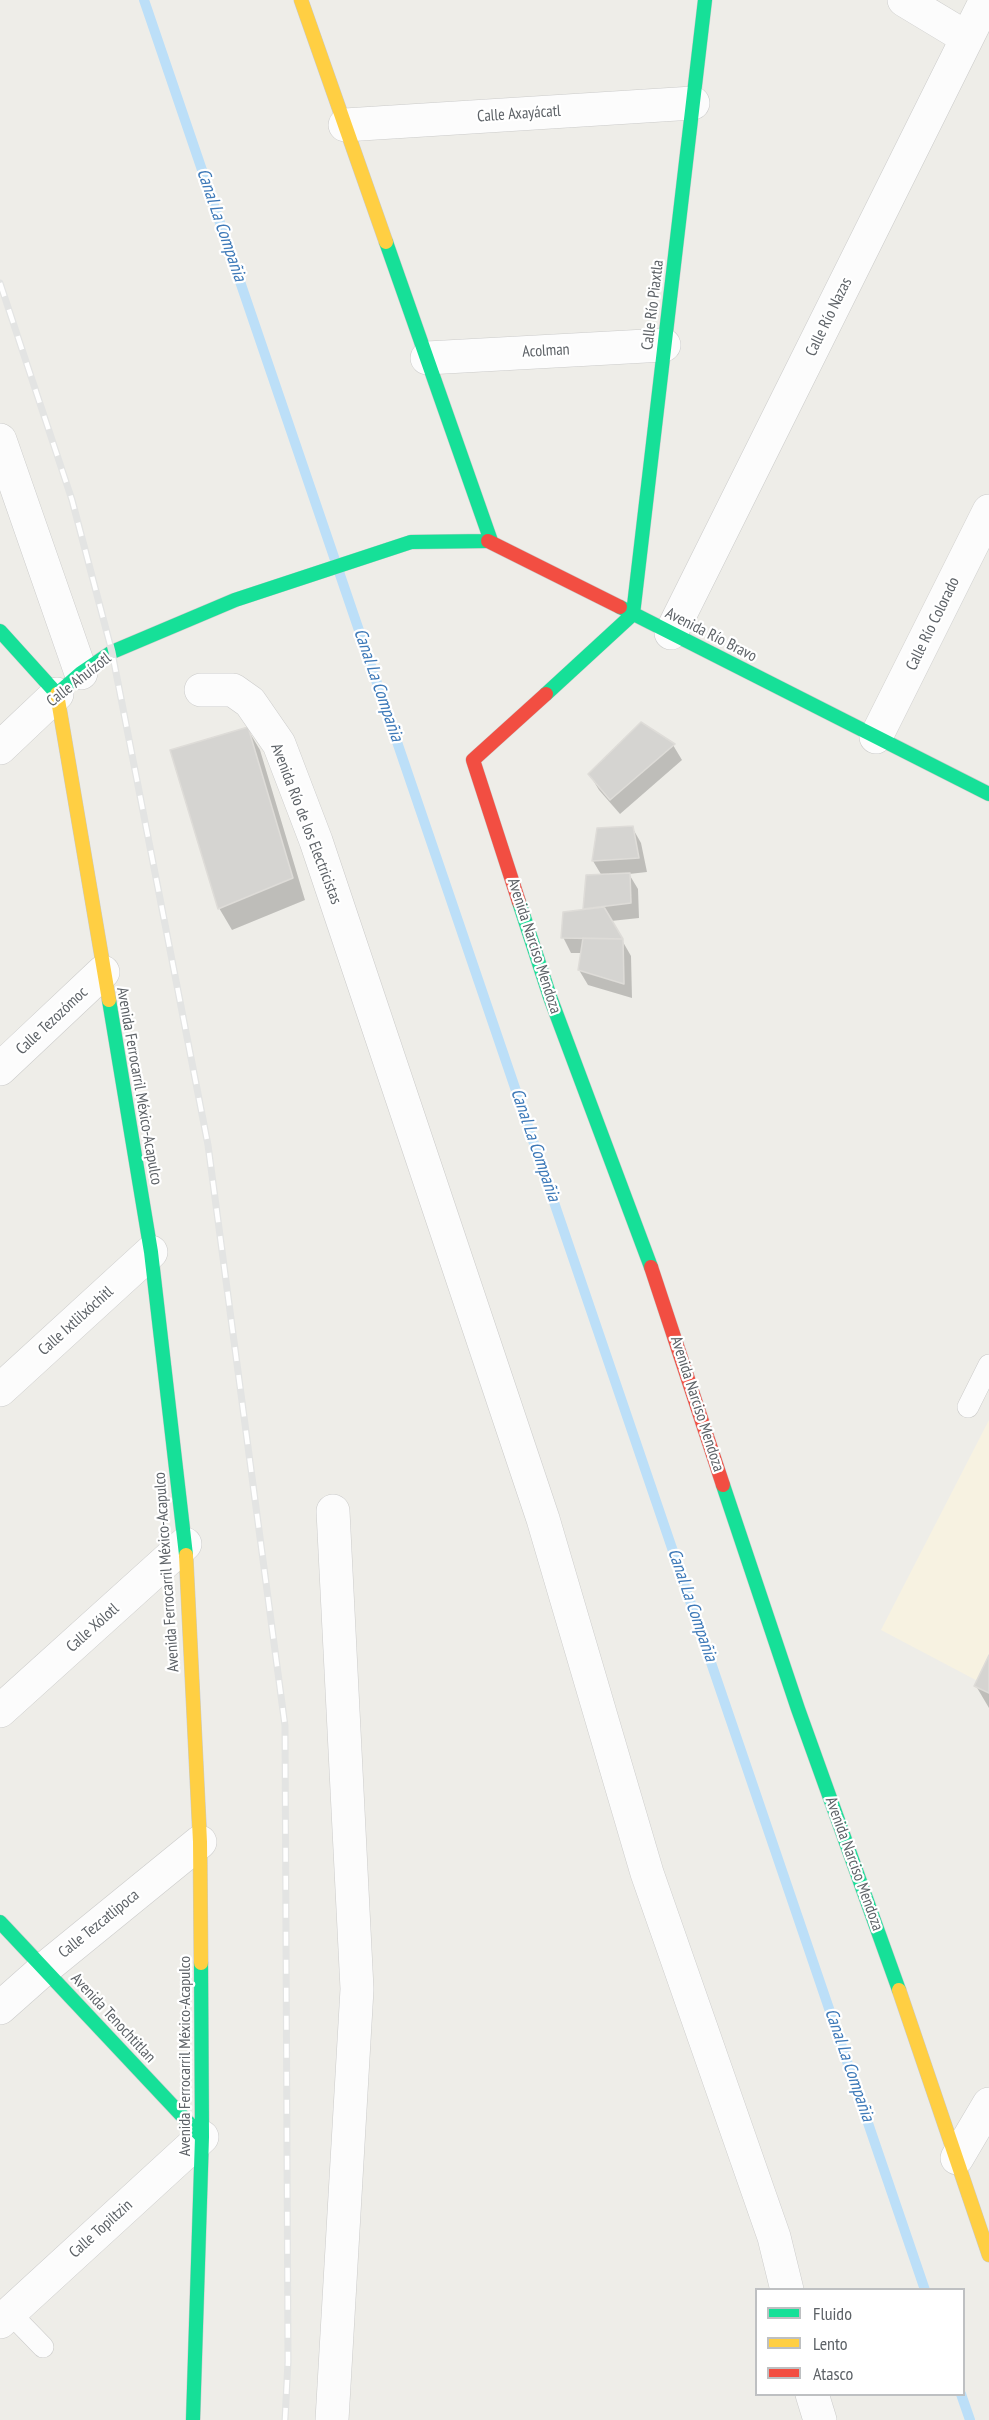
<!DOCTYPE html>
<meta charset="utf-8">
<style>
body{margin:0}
#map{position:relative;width:989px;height:2420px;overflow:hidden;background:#eeede8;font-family:"PT Sans Narrow",sans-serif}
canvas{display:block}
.legend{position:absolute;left:755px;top:2288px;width:210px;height:108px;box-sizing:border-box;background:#fff;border:2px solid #bec0c2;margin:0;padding:8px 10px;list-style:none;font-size:18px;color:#5d6267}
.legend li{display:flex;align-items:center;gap:12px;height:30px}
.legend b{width:30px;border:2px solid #bec0c2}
</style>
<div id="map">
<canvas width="989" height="2420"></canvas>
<ul class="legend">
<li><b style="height:8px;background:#16e098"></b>Fluido</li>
<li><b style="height:8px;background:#ffcf43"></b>Lento</li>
<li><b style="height:8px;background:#f24e42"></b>Atasco</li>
</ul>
</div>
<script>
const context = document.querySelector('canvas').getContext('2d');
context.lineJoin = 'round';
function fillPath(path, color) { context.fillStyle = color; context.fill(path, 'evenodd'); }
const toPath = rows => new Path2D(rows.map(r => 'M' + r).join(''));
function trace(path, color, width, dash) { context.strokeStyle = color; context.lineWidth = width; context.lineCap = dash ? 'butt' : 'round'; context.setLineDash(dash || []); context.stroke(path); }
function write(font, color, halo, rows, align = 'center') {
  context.font = font + ' "PT Sans Narrow",sans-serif'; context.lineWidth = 4.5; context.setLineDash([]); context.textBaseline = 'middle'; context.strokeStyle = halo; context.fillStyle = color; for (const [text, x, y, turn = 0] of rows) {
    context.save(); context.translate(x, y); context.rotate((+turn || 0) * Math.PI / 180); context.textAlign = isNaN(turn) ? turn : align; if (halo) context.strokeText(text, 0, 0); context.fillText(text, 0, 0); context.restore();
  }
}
const commercial = toPath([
 [989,1420,989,1687,881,1630]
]);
const shadow = toPath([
 [247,728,260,750,305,900,232,930,219,908],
 [673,745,682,760,620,814,599,790,590,775],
 [632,827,641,843,647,872,629,874,638,889,639,918,611,921,631,956,632,998,588,985,579,970,582,953,571,953,563,937,585,910,587,877,602,876,593,861],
 [989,1659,989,1708,976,1686]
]);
const stream = toPath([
 [144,0,925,2290],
 [961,2394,970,2420]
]);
const building = toPath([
 [641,722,675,744,610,800,588,774,641,722],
 [248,727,293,878,218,909,170,750,248,727],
 [633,826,639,858,592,861,597,828,633,826],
 [630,873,631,903,583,909,586,875,630,873],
 [604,907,623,939,561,938,563,912,604,907],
 [583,938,623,939,624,984,578,970,583,938],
 [989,1655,989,1693,974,1686,989,1655]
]);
const lane = toPath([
 [968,1407,989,1365],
 [10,2313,43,2347]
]);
const street = toPath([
 [904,0,967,38],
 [345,125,693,103],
 [427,358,664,345],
 [0,440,81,673],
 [671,633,986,0],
 [201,690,233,690,250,702,279,744,316,841,543,1519,647,1873,774,2237,787,2290],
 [876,737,989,511],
 [0,748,57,694],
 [0,1069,103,972],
 [0,1390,151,1252],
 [0,1711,185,1544],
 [0,2008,44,1969,200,1842],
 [957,2158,989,2104],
 [0,2322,202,2137],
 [812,2394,820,2420],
 [332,2420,357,1989,333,1511]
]);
const fast = toPath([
 [386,242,491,541],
 [620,607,989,794],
 [0,631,57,694],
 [57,694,81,673,112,652,235,600,411,542,488,541],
 [546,694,633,614,705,0],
 [519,902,550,997,651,1267],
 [109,1000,151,1252,186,1555],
 [723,1485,798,1709,899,1990],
 [0,1922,202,2137],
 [193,2420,202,2137,201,1963]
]);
const slow = toPath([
 [301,0,386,242],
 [57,694,109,1000],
 [186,1555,200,1842,201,1963],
 [899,1990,989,2255]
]);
const jam = toPath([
 [488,541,620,607],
 [519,902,473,760,546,694],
 [651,1267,723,1485]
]);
const rail = toPath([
 [0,283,72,500,112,652,208,1145,285,1726,288,2362,285,2420]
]);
const streetNames = [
 ["Calle Axayácatl",519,114,-4],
 ["Calle Río Piaxtla",653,305,-83],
 ["Calle Río Nazas",829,317,-64],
 ["Acolman",546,351,-3],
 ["Calle Río Colorado",933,624,-64],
 ["Avenida Río Bravo",711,635,27],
 ["Calle Ahuízotl",79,680,-38],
 ["Avenida Río de los Electricistas",306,824,69],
 ["Avenida Narciso Mendoza",534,946,72],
 ["Calle Tezozómoc",52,1021,-43],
 ["Avenida Ferrocarril México-Acapulco",139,1086,80],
 ["Calle Ixtlilxóchitl",76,1321,-42],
 ["Avenida Narciso Mendoza",697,1404,72],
 ["Avenida Ferrocarril México-Acapulco",167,1572,-94],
 ["Calle Xólotl",93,1628,-42],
 ["Avenida Narciso Mendoza",854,1864,70],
 ["Calle Tezcatlipoca",99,1924,-39],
 ["Avenida Tenochtitlan",113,2018,47],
 ["Avenida Ferrocarril México-Acapulco",185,2056,-90],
 ["Calle Topiltzin",101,2229,-42]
];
const waterNames = [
 ["Canal La Compañia",221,225,71],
 ["Canal La Compañia",378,685,71],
 ["Canal La Compañia",535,1145,71],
 ["Canal La Compañia",692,1605,71],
 ["Canal La Compañia",849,2065,71]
];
fillPath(commercial, '#f7f2e1');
fillPath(shadow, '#0003');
trace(stream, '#bcdff8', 10);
fillPath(building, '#d5d4d1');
trace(building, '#dedcd8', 1.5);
trace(lane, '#cbcbca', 22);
trace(street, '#cbcbca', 34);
trace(fast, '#c9cac9', 15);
trace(slow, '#c9cac9', 15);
trace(jam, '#c9cac9', 15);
trace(lane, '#fcfcfc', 21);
trace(street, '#fcfcfc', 33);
trace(fast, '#16e098', 14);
trace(slow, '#ffcf43', 14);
trace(jam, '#f24e42', 14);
trace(rail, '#e3e4e3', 7);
trace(rail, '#fff', 4.5, [14]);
write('16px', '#5d6267', '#fff', streetNames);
write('italic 18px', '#3d79b8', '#fff', waterNames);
</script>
